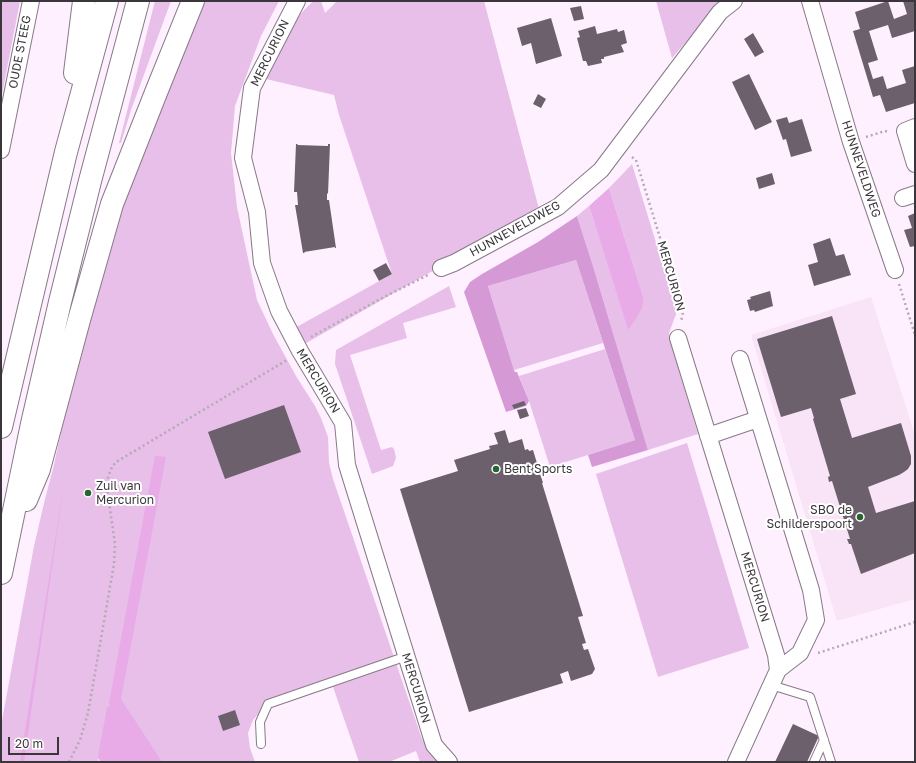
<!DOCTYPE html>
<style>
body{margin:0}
#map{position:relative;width:916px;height:763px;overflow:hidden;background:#fff0ff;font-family:"Golos Text",sans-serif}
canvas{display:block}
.frame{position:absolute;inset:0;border:2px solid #3b363b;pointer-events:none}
.scale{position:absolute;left:8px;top:737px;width:51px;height:18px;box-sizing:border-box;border:2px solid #3b363b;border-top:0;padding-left:5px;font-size:12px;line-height:14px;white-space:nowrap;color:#3b363b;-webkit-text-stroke:3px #fff;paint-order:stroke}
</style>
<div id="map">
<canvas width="916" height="763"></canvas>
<div class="frame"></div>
<div class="scale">20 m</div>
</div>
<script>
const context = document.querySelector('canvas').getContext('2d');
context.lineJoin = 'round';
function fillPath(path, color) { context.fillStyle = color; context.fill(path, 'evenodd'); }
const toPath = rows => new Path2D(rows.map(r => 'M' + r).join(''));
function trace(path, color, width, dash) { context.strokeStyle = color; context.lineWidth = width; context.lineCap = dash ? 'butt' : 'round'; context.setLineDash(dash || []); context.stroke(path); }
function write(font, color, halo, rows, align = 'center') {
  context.font = font + ' "Golos Text",sans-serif'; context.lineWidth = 4; context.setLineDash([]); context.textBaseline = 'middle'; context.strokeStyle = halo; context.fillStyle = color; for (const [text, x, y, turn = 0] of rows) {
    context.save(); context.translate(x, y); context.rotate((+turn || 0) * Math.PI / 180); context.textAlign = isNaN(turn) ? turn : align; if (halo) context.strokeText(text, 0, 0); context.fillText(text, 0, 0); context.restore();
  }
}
const built = toPath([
 [871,297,915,435,915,599,837,621,751,335]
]);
const green = toPath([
 [1,1,20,1,1,100],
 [155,1,171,1,131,110,121,143,119,143],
 [200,1,279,1,261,36,235,106,231,153,237,207,257,300,273,334,296,376,315,406,321,418,328,437,329,463,333,479,422,739,439,762,420,762,416,751,389,762,359,762,333,687,261,711,253,720,248,733,250,748,255,762,155,762,98,759,99,762,1,762,1,726,34,546,45,499,53,469,63,424,83,344,108,251,133,174],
 [313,1,321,1,325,13,337,1,484,1,539,209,494,236,301,346,293,329,392,274,339,115,334,95,266,79,290,25],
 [656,1,725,1,713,11,672,58],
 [632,164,676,308,676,314,669,333,670,341,698,434,648,450,593,266,577,216,589,206,628,329,643,296,609,188],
 [576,260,603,343,514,370,488,286],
 [449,286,456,307,403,323,407,338,350,355,381,450,392,447,394,449,395,453,396,458,393,466,372,474,335,364,336,350],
 [605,349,635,440,550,467,529,401,519,376],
 [687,443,749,648,658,677,596,474]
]);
const forest = toPath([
 [577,216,593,266,648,450,592,467,588,455,635,440,576,260,488,286,514,370,515,372,517,372,529,401,526,406,506,412,464,292,470,282,482,274,538,242]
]);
const water = toPath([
 [609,188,643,296,643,303,642,308,637,317,628,330,589,206],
 [155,456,166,457,121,699,162,762,100,762,98,756,107,708,110,706,109,703],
 [64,484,24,762,20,762]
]);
const building = toPath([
 [888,1,894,19,907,14,903,1,915,1,915,31,892,38,888,25,869,31,878,60,868,63,873,79,883,76,887,89,906,83,902,70,915,66,915,84,914,85,915,88,915,103,886,112,880,95,873,97,853,31,860,29,855,12],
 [581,6,584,19,574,21,570,8],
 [551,18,562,56,536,64,531,43,522,46,517,28],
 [595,26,597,34,617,29,618,32,624,30,627,43,621,45,624,52,604,57,604,59,601,59,602,63,588,66,586,61,583,61,577,38,580,37,578,31],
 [753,33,764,52,755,57,744,39],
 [749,74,772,122,755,130,732,82],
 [538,94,546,99,541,108,533,104],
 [787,117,789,123,802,119,812,151,791,157,786,139,783,140,776,120],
 [296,144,298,144,297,145,328,146,328,144,330,144,328,194,327,193,327,200,329,200,336,248,335,248,335,247,304,252,305,253,303,253,295,205,298,205,297,192,294,192],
 [772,173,775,184,759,189,756,178],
 [915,213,915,246,910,247,904,230,912,228,908,216],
 [830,238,836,256,844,254,851,275,814,286,808,265,818,262,813,244],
 [386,263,392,274,379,281,373,270],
 [770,291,773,306,755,312,754,310,750,311,747,300,751,299,750,297],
 [832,316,856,394,840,399,852,438,901,423,911,456,911,464,908,469,904,472,899,475,868,487,876,513,915,501,915,553,861,574,851,544,849,544,847,539,850,539,832,481,829,482,828,477,830,476,813,419,814,418,811,408,781,417,757,339],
 [524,401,526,405,514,409,512,405],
 [284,405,301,452,225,479,208,432],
 [526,408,529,416,520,419,517,410],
 [505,430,509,443,522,439,525,450,528,449,529,451,533,450,543,483,542,483,583,616,578,617,586,643,582,644,584,650,588,649,595,669,592,674,571,681,568,671,560,674,563,683,469,712,400,489,458,471,454,460,490,449,489,446,498,444,494,433],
 [235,710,240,725,223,731,218,716],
 [793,724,819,736,807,762,775,762]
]);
const path = toPath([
 [866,137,885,131,889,132],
 [632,157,636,160,683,312,681,322],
 [899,284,915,335],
 [311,337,384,297,428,275],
 [818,653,915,622],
 [69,762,80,740,88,713,114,564,115,544,107,488,108,477,112,467,116,462,287,360]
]);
const lane = toPath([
 [771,685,810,697,831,762],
 [261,744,260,722,268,704,407,656],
 [814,762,824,740]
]);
const street = toPath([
 [297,1,252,88,243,158,257,212,262,263,279,311,300,351,343,423,347,465,434,745,449,762],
 [810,1,851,142,895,270],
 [915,127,905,131,915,164],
 [1,150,31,1],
 [903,198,915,194],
 [441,268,454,263,558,207,601,170,720,12,734,1],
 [678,338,776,655,778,670,736,762],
 [740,359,811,590,816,620,800,653,778,670],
 [708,436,758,419]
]);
const highway = toPath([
 [75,73,84,1],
 [1,427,66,152,107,1],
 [26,500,39,469,79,320,112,204,157,90,193,1],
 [1,573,32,424,60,302,90,181,138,1]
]);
const markers = [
 [496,469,4,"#25652e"],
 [88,493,4,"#25652e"],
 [860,517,4,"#25652e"]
];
const streetNames = [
 ["OUDE STEEG",20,52,-79],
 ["MERCURION",270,53,-64],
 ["HUNNEVELDWEG",861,169,72],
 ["HUNNEVELDWEG",515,229,-29],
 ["MERCURION",671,276,74],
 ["MERCURION",318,381,59],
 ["MERCURION",755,587,73],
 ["MERCURION",416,688,73]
];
const poiNames = [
 ["Bent Sports",504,469],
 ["Zuil van",96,486],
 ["Mercurion",96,500],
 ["SBO de",852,510,"right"],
 ["Schilderspoort",852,524,"right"]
];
fillPath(built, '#f8e3f7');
fillPath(green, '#e7bfe8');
fillPath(forest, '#d59ad6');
fillPath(water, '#e8abe8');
fillPath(building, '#6c606c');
trace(lane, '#877a87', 10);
trace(street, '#877a87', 18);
trace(highway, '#877a87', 24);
trace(path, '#b4a9b4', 2.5, [2, 3]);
trace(lane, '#fff', 8);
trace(street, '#fff', 16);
trace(highway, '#fff', 22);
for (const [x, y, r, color] of markers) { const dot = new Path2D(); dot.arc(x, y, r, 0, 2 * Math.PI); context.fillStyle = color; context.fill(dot); trace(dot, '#fff', 1.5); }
write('12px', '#3b363b', '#fff', streetNames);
write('12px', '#3b363b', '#fff', poiNames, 'left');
</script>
